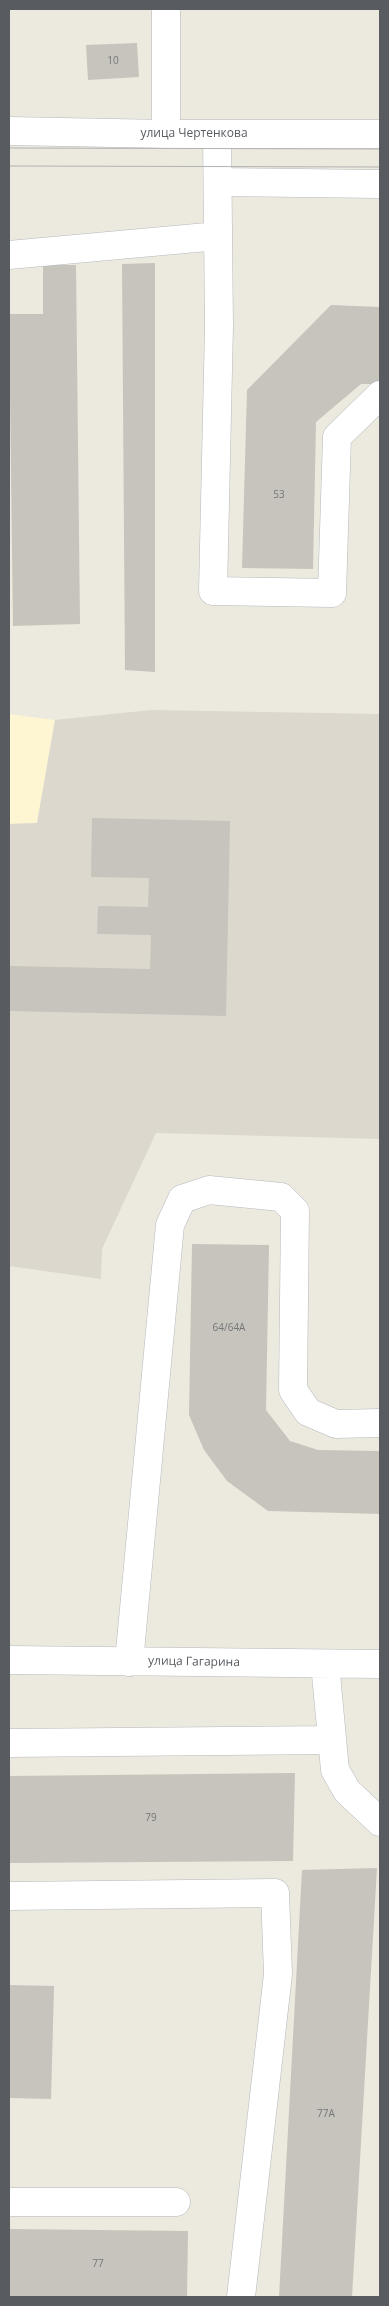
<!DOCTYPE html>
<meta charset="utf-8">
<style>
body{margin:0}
#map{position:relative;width:389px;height:2306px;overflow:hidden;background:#ece9df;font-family:"Open Sans",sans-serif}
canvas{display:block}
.frame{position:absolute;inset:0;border:10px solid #585c61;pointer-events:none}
</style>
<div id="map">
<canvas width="389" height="2306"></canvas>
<div class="frame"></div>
</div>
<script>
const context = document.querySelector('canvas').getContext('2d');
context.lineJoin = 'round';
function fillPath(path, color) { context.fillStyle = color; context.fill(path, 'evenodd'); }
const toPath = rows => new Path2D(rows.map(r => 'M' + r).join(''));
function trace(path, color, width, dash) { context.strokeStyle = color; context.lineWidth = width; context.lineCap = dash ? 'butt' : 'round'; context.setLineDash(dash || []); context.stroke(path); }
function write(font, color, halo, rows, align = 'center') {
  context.font = font + ' "Open Sans",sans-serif'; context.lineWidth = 5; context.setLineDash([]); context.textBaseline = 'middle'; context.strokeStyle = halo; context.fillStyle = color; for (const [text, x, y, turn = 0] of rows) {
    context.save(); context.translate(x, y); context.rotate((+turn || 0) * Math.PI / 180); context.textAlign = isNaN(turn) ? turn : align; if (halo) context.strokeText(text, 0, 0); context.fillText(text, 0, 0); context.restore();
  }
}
const commercial = toPath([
 [9,714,55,720,37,823,9,824]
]);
const education = toPath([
 [151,710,380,714,380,1139,156,1133,102,1249,101,1279,9,1266,9,824,37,823,55,720]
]);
const building = toPath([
 [137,43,139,77,88,80,86,45],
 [155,263,155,672,125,670,122,264],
 [43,265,76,265,80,624,13,626,9,314,43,314],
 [331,305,380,307,380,384,361,384,316,422,313,569,242,568,247,390],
 [92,818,230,821,226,1016,9,1011,9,966,150,969,151,935,97,934,98,906,148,907,149,878,91,877],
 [192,1244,269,1245,266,1410,290,1441,318,1450,380,1451,380,1514,268,1511,227,1481,204,1450,189,1415],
 [295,1773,293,1861,9,1863,9,1776],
 [377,1868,352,2297,279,2297,302,1870],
 [9,1985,54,1986,51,2099,9,2098],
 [9,2229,188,2231,187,2297,9,2297]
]);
const minor = toPath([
 [9,131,166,134,380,134],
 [166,134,166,9],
 [217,134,219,326,213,591,332,593,337,437,380,395],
 [218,182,380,184],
 [9,255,218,236],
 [9,1660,380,1664],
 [129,1662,170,1225,182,1199,209,1190,281,1197,295,1211,293,1390,308,1412,336,1424,380,1423],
 [325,1664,335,1770,347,1791,380,1822],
 [9,1743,332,1740],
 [9,1896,275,1893,278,1974,241,2297],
 [9,2202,176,2202]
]);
const tram = toPath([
 [9,148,380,149],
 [9,166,380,167]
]);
const numberNames = [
 ["10",113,61],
 ["53",279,495],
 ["64/64А",229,1328],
 ["79",151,1818],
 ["77А",326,2114],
 ["77",98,2264]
];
const streetNames = [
 ["улица Чертенкова",194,134],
 ["улица Гагарина",194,1662,1]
];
fillPath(commercial, '#fef5d2');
fillPath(education, '#dcd8ce');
fillPath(building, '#c7c4bd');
trace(minor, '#b5b8bd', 29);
trace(minor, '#fff', 28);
trace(tram, '#b1b2b2', 1);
write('10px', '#747678', null, numberNames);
write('12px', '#585c61', '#fff', streetNames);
</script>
